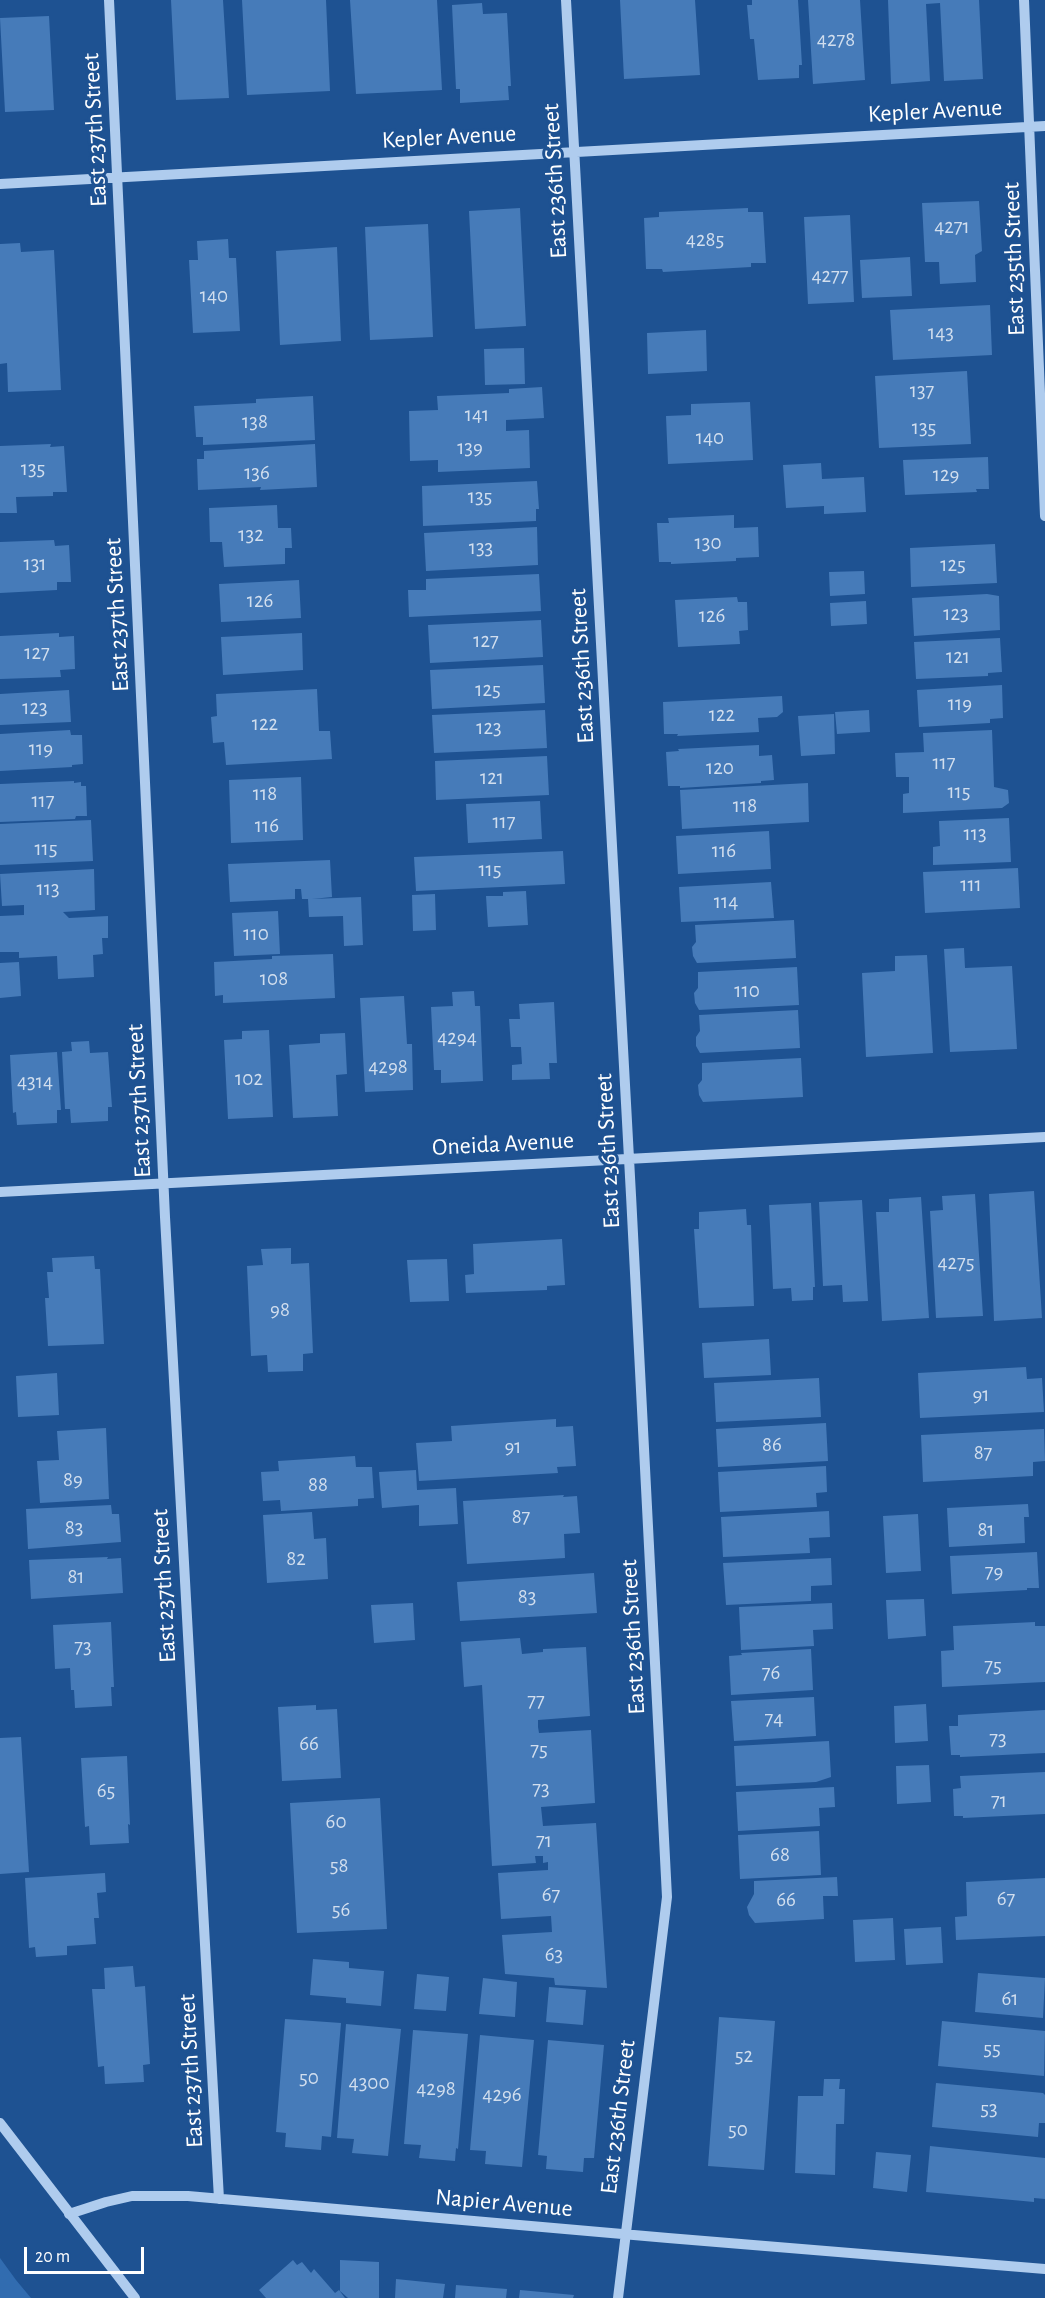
<!DOCTYPE html>
<style>
body{margin:0}
#map{position:relative;width:1045px;height:2298px;overflow:hidden;background:#1e5292;font-family:"Alegreya Sans",sans-serif}
canvas{display:block}
.scale{position:absolute;left:24px;top:2247px;width:120px;height:27px;box-sizing:border-box;border:3px solid #fff;border-top:0;padding-left:8px;font-size:18px;line-height:21px;white-space:nowrap;color:#fff;-webkit-text-stroke:4px #1e5292;paint-order:stroke}
</style>
<div id="map">
<canvas width="1045" height="2298"></canvas>
<div class="scale">20 m</div>
</div>
<script>
const context = document.querySelector('canvas').getContext('2d');
context.lineJoin = 'round';
function fillPath(path, color) { context.fillStyle = color; context.fill(path, 'evenodd'); }
const toPath = rows => new Path2D(rows.map(r => 'M' + r).join(''));
function trace(path, color, width, dash) { context.strokeStyle = color; context.lineWidth = width; context.lineCap = dash ? 'butt' : 'round'; context.setLineDash(dash || []); context.stroke(path); }
function write(font, color, halo, rows, align = 'center') {
  context.font = font + ' "Alegreya Sans",sans-serif'; context.lineWidth = 6; context.setLineDash([]); context.textBaseline = 'middle'; context.strokeStyle = halo; context.fillStyle = color; for (const [text, x, y, turn = 0] of rows) {
    context.save(); context.translate(x, y); context.rotate((+turn || 0) * Math.PI / 180); context.textAlign = isNaN(turn) ? turn : align; if (halo) context.strokeText(text, 0, 0); context.fillText(text, 0, 0); context.restore();
  }
}
const green = toPath([
 [0,2258,16,2280,31,2298,0,2298]
]);
const building = toPath([
 [171,0,223,0,229,98,176,100],
 [242,0,326,0,330,91,247,95],
 [350,0,437,0,442,90,356,94],
 [620,0,695,0,700,75,624,79],
 [752,0,798,0,802,65,799,65,799,78,758,80,754,39,750,39,747,5,752,5],
 [808,0,860,0,865,80,813,84],
 [888,0,979,0,983,79,944,81,940,3,926,4,930,81,891,84],
 [482,3,483,14,507,13,511,86,508,86,509,100,460,103,460,89,456,89,452,5],
 [49,16,54,110,5,112,0,18],
 [979,201,982,251,975,255,976,282,940,284,939,262,925,262,922,203],
 [520,208,526,326,475,329,469,211],
 [748,208,748,212,763,212,766,263,751,263,751,267,663,272,662,269,646,269,644,218,659,217,659,212],
 [850,215,854,302,808,304,804,217],
 [428,224,433,337,370,340,365,227],
 [228,239,229,258,236,258,240,331,193,333,189,260,198,260,197,241],
 [20,243,21,252,54,250,61,390,8,392,7,363,0,364,0,244],
 [337,247,341,341,280,345,276,251],
 [910,257,912,296,862,298,860,260],
 [990,305,992,355,893,360,890,310],
 [706,330,707,371,648,374,647,333],
 [524,348,525,384,485,385,484,349],
 [967,371,971,444,879,448,875,376],
 [542,387,544,418,506,420,506,431,529,430,530,468,438,472,438,460,410,461,409,411,438,410,437,396,509,393,509,389],
 [313,396,315,440,203,445,203,437,196,437,194,406,256,403,256,399],
 [750,402,753,460,668,464,666,416,691,415,691,404],
 [51,444,50,447,64,446,67,492,53,492,53,496,16,497,17,513,0,513,0,446],
 [315,444,317,487,260,490,261,487,198,490,197,459,204,459,204,451],
 [988,457,989,489,976,489,977,492,905,495,903,460],
 [821,463,822,479,864,477,866,512,824,514,824,506,786,508,783,465],
 [537,481,539,509,536,509,536,521,423,526,422,486],
 [277,505,278,528,291,528,292,548,285,548,285,564,224,567,222,542,210,542,209,508],
 [734,515,734,528,758,527,759,557,736,558,736,561,671,564,671,562,659,562,657,523,669,523,668,518],
 [537,527,538,565,426,571,424,533],
 [54,540,55,546,69,545,71,582,57,582,57,590,0,593,0,542],
 [995,544,997,583,911,587,910,548],
 [864,571,865,594,830,596,829,572],
 [539,574,541,611,409,617,408,590,426,590,426,579],
 [299,580,301,618,221,622,219,584],
 [987,594,999,596,1000,630,914,636,912,598],
 [737,597,738,602,747,602,748,630,739,631,740,644,678,647,675,600],
 [866,601,867,624,831,626,830,603],
 [541,620,543,657,430,663,428,625],
 [59,633,59,637,74,636,75,669,60,670,61,677,0,679,0,636],
 [302,633,303,670,223,675,221,637],
 [1000,638,1002,672,988,673,988,676,916,679,914,642],
 [543,665,545,703,432,709,430,670],
 [1002,685,1003,718,990,719,990,723,919,727,917,690],
 [317,689,319,731,330,731,332,759,226,765,224,742,213,743,211,717,217,716,216,694],
 [69,690,71,722,0,725,0,694],
 [782,696,783,712,777,717,758,718,759,732,677,736,678,734,664,734,663,702],
 [545,710,547,748,434,753,432,715],
 [869,710,870,732,837,734,835,712],
 [834,714,835,754,801,756,798,716],
 [70,730,71,735,82,735,83,764,72,765,72,767,0,771,0,734],
 [992,730,994,787,1008,790,1009,803,1002,808,903,813,903,794,909,793,909,777,896,777,895,753,924,752,923,733],
 [759,745,759,756,772,755,774,780,761,781,761,783,680,788,680,786,668,786,666,752,679,751,678,749],
 [547,756,549,795,436,800,435,761],
 [301,777,303,840,231,843,229,780],
 [74,781,74,783,81,782,81,786,86,786,87,816,76,816,75,819,0,822,0,784],
 [808,783,809,822,682,829,680,790],
 [540,801,542,839,468,843,466,804],
 [1009,818,1011,862,933,865,933,847,940,846,939,821],
 [91,820,93,861,0,865,0,824],
 [769,831,771,869,678,874,676,836],
 [563,851,565,884,416,891,414,857],
 [330,860,332,897,312,899,361,897,363,945,344,946,343,916,309,917,308,899,302,899,301,889,295,889,295,899,230,902,228,864],
 [1018,868,1020,908,925,913,923,872],
 [94,869,95,910,63,912,69,918,108,916,108,938,102,938,103,954,93,955,94,977,58,979,57,956,19,958,19,952,0,952,0,916,24,915,24,905,2,906,0,874],
 [771,882,774,918,681,922,679,887],
 [526,891,528,925,488,927,486,896,503,896,503,892],
 [435,894,436,930,413,931,412,895],
 [278,911,280,954,234,956,232,913],
 [794,920,796,958,697,963,693,956,692,947,696,942,695,925],
 [964,948,965,968,1012,966,1017,1049,950,1052,944,949],
 [333,954,335,998,223,1003,223,995,215,996,214,962,272,959,272,956],
 [927,955,933,1053,866,1057,862,973,895,971,895,956],
 [19,962,21,996,0,998,0,963],
 [797,967,799,1005,699,1010,695,1003,694,993,698,988,698,972],
 [474,991,475,1006,480,1006,483,1081,441,1083,441,1070,434,1070,431,1007,453,1006,452,992],
 [404,996,407,1044,412,1044,413,1090,365,1092,360,998],
 [554,1002,557,1063,549,1063,550,1079,512,1080,512,1065,522,1064,521,1047,511,1047,509,1019,520,1019,519,1004],
 [798,1010,800,1048,700,1053,696,1046,696,1037,700,1031,699,1015],
 [269,1030,273,1117,228,1119,224,1040,242,1039,242,1031],
 [345,1033,347,1074,336,1075,338,1116,293,1118,289,1045,320,1043,320,1034],
 [89,1041,90,1053,108,1052,112,1107,108,1107,108,1121,71,1123,70,1109,65,1109,62,1052,72,1051,71,1042],
 [57,1052,61,1110,57,1110,57,1123,17,1125,16,1112,13,1113,10,1055],
 [801,1058,803,1097,703,1102,699,1095,698,1085,702,1080,702,1063],
 [1034,1191,1042,1318,994,1321,989,1194],
 [975,1194,983,1316,936,1318,930,1211,943,1210,942,1196],
 [921,1197,929,1318,882,1321,876,1212,889,1212,889,1199],
 [862,1200,868,1301,843,1302,842,1285,823,1286,819,1202],
 [811,1203,815,1287,813,1287,813,1300,792,1301,791,1288,773,1289,769,1205],
 [746,1209,747,1225,751,1225,754,1306,699,1308,694,1229,699,1229,699,1212],
 [562,1239,565,1285,547,1286,547,1290,466,1293,465,1275,474,1274,473,1244],
 [291,1248,291,1264,309,1263,313,1353,303,1354,303,1371,268,1372,267,1355,251,1356,247,1266,263,1265,261,1249],
 [94,1256,95,1269,100,1269,104,1344,48,1346,45,1298,49,1298,47,1272,53,1272,52,1258],
 [447,1259,449,1301,410,1302,407,1260],
 [769,1339,771,1375,704,1378,702,1343],
 [1026,1367,1027,1379,1042,1378,1044,1412,920,1418,918,1373],
 [57,1373,59,1415,18,1417,16,1376],
 [819,1378,821,1417,716,1422,714,1383],
 [556,1419,556,1427,573,1426,576,1466,557,1467,558,1473,419,1481,416,1443,452,1441,451,1426],
 [826,1423,828,1461,718,1467,716,1429],
 [106,1428,109,1499,40,1503,37,1461,59,1460,57,1431],
 [1044,1429,1045,1461,1033,1462,1033,1476,923,1482,921,1435],
 [355,1456,356,1467,372,1467,374,1498,358,1499,358,1506,281,1511,280,1500,263,1501,261,1472,279,1471,278,1461],
 [826,1466,827,1492,816,1493,817,1507,720,1512,718,1472],
 [416,1470,417,1490,456,1488,458,1524,419,1526,419,1505,382,1508,379,1472],
 [564,1495,563,1497,577,1496,580,1533,564,1534,565,1558,467,1564,463,1501],
 [1028,1504,1029,1517,1024,1517,1025,1543,949,1547,947,1508],
 [111,1505,112,1514,119,1514,121,1542,28,1549,26,1509],
 [829,1511,830,1537,809,1538,810,1553,723,1557,721,1517],
 [312,1512,314,1539,326,1538,328,1579,267,1583,263,1515],
 [918,1514,921,1571,886,1573,883,1516],
 [1037,1552,1039,1588,1027,1588,1027,1590,952,1594,950,1556],
 [108,1557,107,1559,121,1558,123,1593,31,1599,29,1560],
 [831,1558,832,1585,811,1586,811,1601,726,1605,723,1563],
 [594,1573,597,1613,460,1621,457,1582],
 [924,1599,926,1636,888,1639,886,1600],
 [413,1603,415,1640,374,1643,371,1605],
 [832,1603,833,1629,813,1630,814,1646,741,1650,739,1607],
 [111,1622,114,1687,111,1687,112,1706,75,1708,74,1690,71,1690,70,1668,55,1669,53,1625],
 [1035,1622,1035,1626,1045,1626,1045,1682,942,1687,941,1651,954,1650,953,1626],
 [520,1638,522,1654,543,1652,543,1649,586,1647,590,1716,538,1720,538,1727,539,1733,591,1730,595,1803,541,1807,543,1826,596,1823,607,1988,555,1985,554,1978,505,1974,502,1935,552,1932,551,1916,501,1919,498,1873,548,1870,548,1862,543,1863,543,1856,535,1856,536,1863,492,1866,482,1685,464,1687,461,1642],
 [811,1649,813,1690,731,1695,729,1656,742,1655,741,1653],
 [814,1697,816,1736,734,1741,731,1701],
 [926,1704,928,1741,895,1743,894,1706],
 [316,1705,316,1710,337,1709,341,1778,282,1781,278,1707],
 [1045,1710,1045,1753,960,1757,960,1755,951,1755,949,1726,958,1726,958,1715],
 [21,1737,29,1872,0,1874,0,1738],
 [829,1741,831,1777,816,1782,736,1786,734,1746],
 [127,1756,130,1825,128,1824,129,1843,90,1845,89,1826,85,1827,81,1758],
 [929,1765,931,1802,897,1804,896,1766],
 [1045,1772,1045,1814,963,1818,963,1816,954,1816,953,1789,961,1788,960,1776],
 [834,1787,835,1807,819,1808,820,1826,738,1831,736,1792],
 [380,1798,387,1929,297,1933,290,1803],
 [819,1831,821,1875,740,1879,738,1835],
 [105,1873,106,1892,97,1893,99,1918,94,1918,96,1944,67,1946,67,1955,36,1957,35,1947,29,1948,25,1878],
 [837,1877,838,1896,823,1896,824,1919,755,1923,749,1915,747,1907,754,1894,754,1881],
 [1045,1878,1045,1936,956,1940,955,1917,967,1916,966,1882],
 [893,1918,895,1960,855,1962,853,1920],
 [941,1927,943,1963,906,1965,904,1929],
 [313,1959,349,1962,349,1968,384,1971,381,2006,346,2003,346,1998,310,1995],
 [133,1966,135,1987,145,1986,150,2064,143,2065,144,2082,105,2084,104,2066,98,2067,92,1989,105,1989,104,1968],
 [978,1973,1045,1978,1043,2018,975,2012],
 [417,1974,449,1977,446,2011,414,2009],
 [483,1978,517,1982,515,2017,479,2014],
 [549,1987,586,1990,583,2025,546,2022],
 [719,2017,775,2021,764,2170,708,2166],
 [285,2019,341,2023,331,2137,322,2136,321,2150,285,2147,286,2133,276,2132],
 [942,2021,1045,2031,1044,2076,938,2066],
 [346,2024,401,2029,388,2156,352,2153,354,2139,337,2138],
 [413,2030,468,2034,458,2149,456,2148,455,2161,419,2158,421,2145,404,2144],
 [480,2035,534,2040,522,2167,485,2164,486,2151,470,2150],
 [548,2040,604,2045,594,2158,584,2158,583,2172,546,2169,547,2156,538,2155],
 [824,2079,840,2079,839,2089,845,2089,844,2124,836,2124,835,2175,795,2173,798,2096,823,2096],
 [936,2083,1043,2093,1045,2095,1045,2123,1039,2123,1038,2137,932,2127],
 [930,2146,1045,2158,1045,2199,1034,2198,1034,2202,926,2192],
 [876,2152,911,2155,907,2192,873,2188],
 [293,2260,297,2265,302,2262,311,2273,314,2269,335,2293,339,2290,345,2298,266,2298,259,2290],
 [340,2260,379,2262,379,2298,348,2298,340,2291],
 [396,2279,445,2284,443,2298,395,2298],
 [456,2285,507,2289,506,2298,455,2298],
 [520,2290,574,2295,573,2298,519,2298]
]);
const minor = toPath([
 [109,0,165,1217,219,2199],
 [566,0,631,1195,667,1897,618,2298],
 [1024,0,1045,516],
 [0,184,1045,126],
 [0,1192,1045,1137],
 [0,2123,135,2298],
 [69,2214,106,2202,132,2196,188,2196,668,2238,1045,2269]
]);
const numberNames = [
 ["4278",836,40],
 ["4271",952,227],
 ["4285",705,240],
 ["4277",830,276],
 ["140",214,296],
 ["143",941,333],
 ["137",922,391],
 ["141",477,415],
 ["138",255,422],
 ["135",924,428],
 ["140",710,438],
 ["139",470,448],
 ["135",33,469],
 ["136",257,473],
 ["129",946,475],
 ["135",480,497],
 ["132",251,535],
 ["130",708,543],
 ["133",481,548],
 ["131",35,564],
 ["125",953,565],
 ["126",260,601],
 ["123",956,614],
 ["126",712,616],
 ["127",486,641],
 ["127",37,653],
 ["121",958,657],
 ["125",488,690],
 ["119",960,704],
 ["123",35,708],
 ["122",722,715],
 ["122",265,724],
 ["123",489,728],
 ["119",41,749],
 ["117",944,763],
 ["120",720,768],
 ["121",492,778],
 ["115",959,792],
 ["118",265,794],
 ["117",43,801],
 ["118",745,806],
 ["117",504,822],
 ["116",267,826],
 ["113",975,834],
 ["115",46,849],
 ["116",724,851],
 ["115",490,870],
 ["111",971,885],
 ["113",48,889],
 ["114",726,902],
 ["110",256,934],
 ["108",274,979],
 ["110",747,991],
 ["4294",457,1038],
 ["4298",388,1067],
 ["102",249,1079],
 ["4314",35,1082],
 ["4275",956,1263],
 ["98",280,1310],
 ["91",981,1395],
 ["86",772,1445],
 ["91",513,1447],
 ["87",983,1453],
 ["89",73,1480],
 ["88",318,1485],
 ["87",521,1517],
 ["83",74,1528],
 ["81",986,1530],
 ["82",296,1559],
 ["79",994,1572],
 ["81",76,1577],
 ["83",527,1597],
 ["73",83,1647],
 ["75",993,1666],
 ["76",771,1673],
 ["77",536,1701],
 ["74",774,1719],
 ["73",998,1739],
 ["66",309,1744],
 ["75",539,1750],
 ["73",541,1789],
 ["65",106,1791],
 ["71",999,1801],
 ["60",336,1822],
 ["71",544,1841],
 ["68",780,1855],
 ["58",339,1866],
 ["67",551,1895],
 ["67",1006,1899],
 ["66",786,1900],
 ["56",341,1910],
 ["63",554,1955],
 ["61",1010,1999],
 ["55",992,2049],
 ["52",744,2056],
 ["50",309,2078],
 ["4300",369,2083],
 ["4298",436,2089],
 ["4296",502,2095],
 ["53",989,2109],
 ["50",738,2130]
];
const streetNames = [
 ["Kepler Avenue",935,111,-3],
 ["East 237th Street",95,130,-93],
 ["Kepler Avenue",449,137,-3],
 ["East 236th Street",555,181,-93],
 ["East 235th Street",1014,259,-92],
 ["East 237th Street",117,615,-93],
 ["East 236th Street",582,666,-93],
 ["East 237th Street",139,1101,-93],
 ["Oneida Avenue",503,1144,-3],
 ["East 236th Street",608,1151,-93],
 ["East 237th Street",164,1586,-93],
 ["East 236th Street",633,1637,-93],
 ["East 237th Street",191,2071,-93],
 ["East 236th Street",618,2117,-83],
 ["Napier Avenue",504,2203,5]
];
fillPath(green, '#316cb0');
fillPath(building, '#467bb9');
trace(minor, '#afccee', 10);
write('21px', '#d1deee', null, numberNames);
write('24px', '#fff', '#1e5292', streetNames);
</script>
